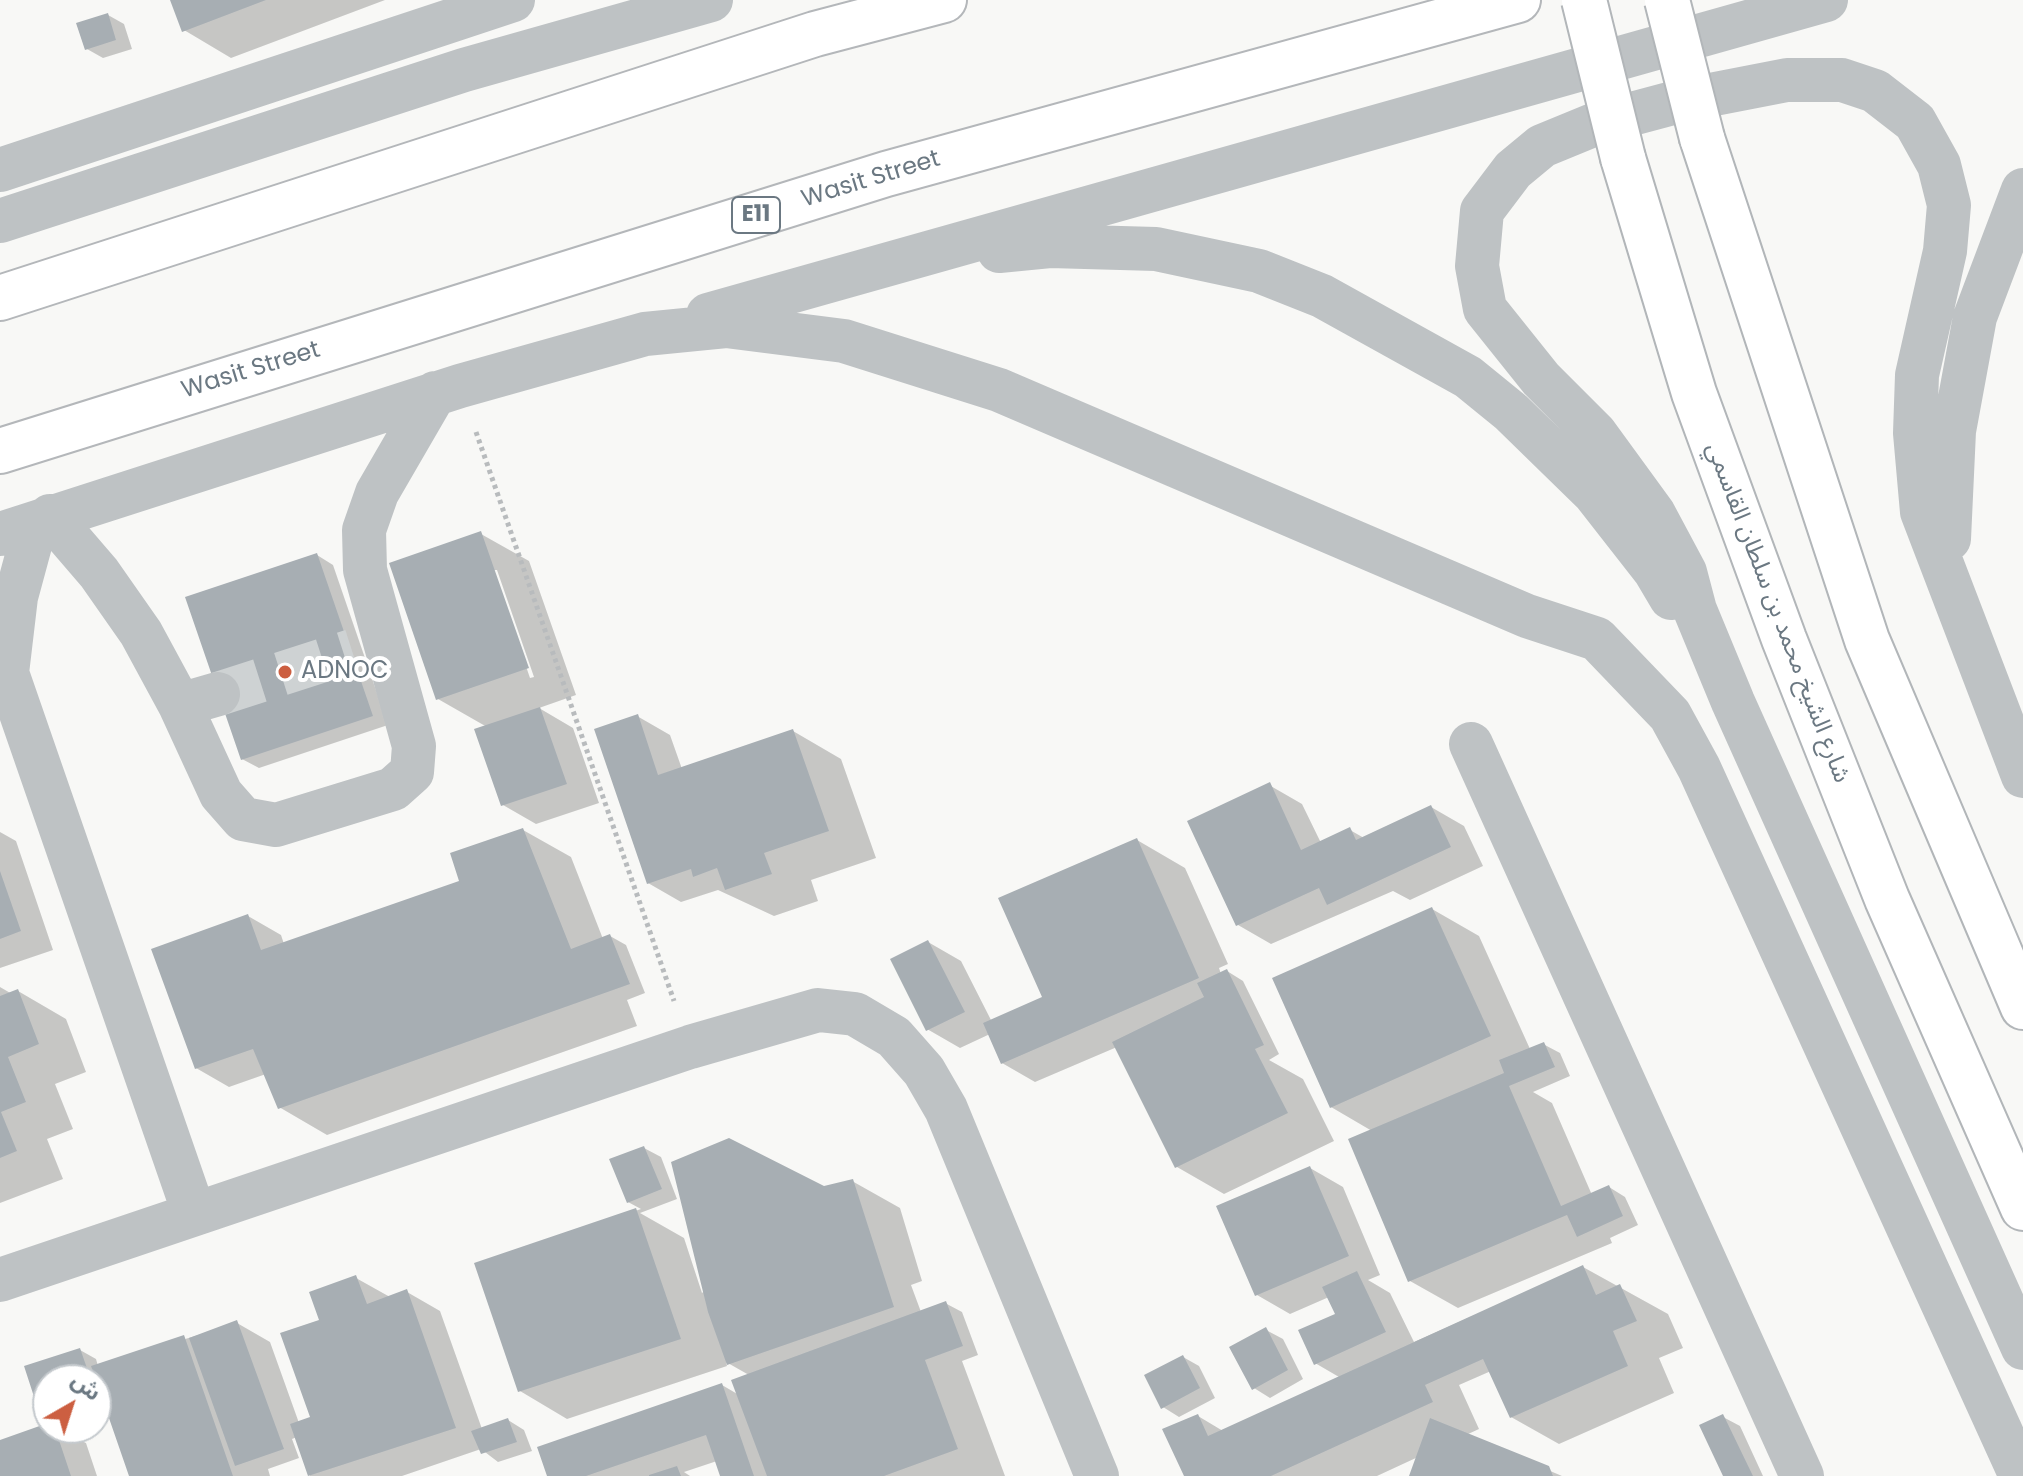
<!DOCTYPE html>
<meta charset="utf-8">
<style>
body{margin:0}
#map{position:relative;width:2023px;height:1476px;overflow:hidden;background:#f8f8f6;font-family:Poppins,"Noto Sans Arabic",sans-serif}
canvas{display:block}
.north{position:absolute;left:32px;top:1364px;width:80px;height:80px;box-sizing:border-box;background:#fff;border:2px solid #c4c9cd;border-radius:50%;rotate:39deg;font-size:22px;font-weight:700;line-height:32px;text-align:center;color:#6b7882}
.north::after{content:'';display:block;margin:auto;width:28px;height:36px;background:#cc5f41;clip-path:polygon(50% 0,100% 100%,50% 72%,0 100%)}
</style>
<div id="map">
<canvas width="2023" height="1476"></canvas>
<div class="north">ش</div>
</div>
<script>
const context = document.querySelector('canvas').getContext('2d');
context.lineJoin = 'round';
function fillPath(path, color) { context.fillStyle = color; context.fill(path, 'evenodd'); }
const toPath = rows => new Path2D(rows.map(r => 'M' + r).join(''));
function trace(path, color, width, dash) { context.strokeStyle = color; context.lineWidth = width; context.lineCap = dash ? 'butt' : 'round'; context.setLineDash(dash || []); context.stroke(path); }
function write(font, color, halo, rows, align = 'center') {
  context.font = font + ' Poppins,"Noto Sans Arabic",sans-serif'; context.lineWidth = 8; context.setLineDash([]); context.textBaseline = 'middle'; context.strokeStyle = halo; context.fillStyle = color; for (const [text, x, y, turn = 0] of rows) {
    context.save(); context.translate(x, y); context.rotate((+turn || 0) * Math.PI / 180); context.textAlign = isNaN(turn) ? turn : align; if (halo) context.strokeText(text, 0, 0); context.fillText(text, 0, 0); context.restore();
  }
}
const shadow = toPath([
 [172,0,385,0,231,58,184,30],
 [108,15,124,24,132,49,103,58,87,49],
 [481,534,529,561,576,695,539,708,573,728,599,803,536,824,503,805,487,727,438,699],
 [493,570,497,570,534,677,530,678],
 [317,555,333,565,388,725,259,768,242,759],
 [637,716,670,735,682,769,793,731,841,759,876,858,811,880,818,901,774,916,718,890,681,902,648,883],
 [1269,785,1302,804,1321,843,1350,830,1364,838,1431,807,1464,826,1483,866,1410,900,1393,891,1271,944,1238,925],
 [523,830,571,857,603,939,610,936,626,945,645,993,627,1000,637,1026,327,1135,279,1107,266,1074,229,1087,196,1068,248,916,281,935,284,944,461,882],
 [0,832,16,841,53,950,0,968],
 [1137,840,1185,868,1228,964,1219,968,1221,974,1227,971,1243,981,1279,1054,1269,1060,1303,1079,1334,1141,1224,1194,1177,1167,1117,1047,1035,1082,1002,1063,990,1034,960,1048,927,1029,928,942,961,961,992,1022,1047,998],
 [1432,909,1479,936,1530,1049,1543,1044,1560,1053,1570,1076,1533,1092,1552,1103,1592,1195,1609,1187,1625,1197,1638,1225,1610,1238,1612,1243,1458,1308,1410,1281,1372,1131,1331,1107],
 [0,987,12,994,18,991,66,1019,86,1072,55,1084,73,1129,47,1139,63,1179,0,1203],
 [644,1148,661,1157,677,1199,640,1213,684,1238,702,1293,824,1188,852,1181,900,1208,922,1281,911,1285,921,1312,945,1303,962,1312,978,1355,962,1361,1005,1476,723,1476,717,1461,684,1472,690,1476,549,1476,722,1385,739,1395,749,1375,726,1362,727,1366,567,1419,520,1391,477,1264,641,1209,628,1202],
 [1310,1168,1343,1187,1380,1275,1368,1280,1390,1293,1414,1342,1583,1267,1668,1314,1683,1348,1659,1358,1674,1393,1559,1444,1511,1417,1491,1371,1459,1385,1479,1429,1466,1435,1562,1476,1411,1476,1418,1457,1377,1476,1186,1476,1198,1416,1223,1431,1339,1377,1315,1363,1337,1315,1329,1297,1290,1314,1257,1295],
 [356,1278,390,1297,407,1292,440,1311,482,1429,508,1420,524,1430,532,1451,498,1462,481,1449,402,1476,310,1476,297,1437,292,1439,299,1458,268,1469,270,1476,131,1476,106,1401,96,1404,96,1380,48,1380,48,1412,40,1407,26,1367,80,1350,96,1359,98,1366,237,1323,270,1342,299,1423,313,1418,321,1321],
 [1266,1330,1283,1339,1303,1379,1270,1398,1254,1388],
 [1183,1357,1199,1366,1215,1398,1179,1417,1163,1407],
 [1723,1417,1740,1426,1763,1476,1725,1476],
 [48,1426,86,1443,97,1476,0,1476,0,1442]
]);
const building = toPath([
 [170,0,266,0,182,32],
 [108,13,116,40,85,50,76,23],
 [481,531,529,668,436,700,389,563],
 [317,553,373,716,241,760,185,597],
 [540,707,567,784,501,806,474,729],
 [638,714,658,775,793,729,829,831,764,853,772,874,725,890,717,868,693,877,691,869,647,884,594,729],
 [1270,782,1301,850,1350,827,1356,840,1431,805,1451,847,1327,905,1319,888,1236,926,1187,821],
 [523,828,571,949,610,934,630,984,278,1109,253,1049,195,1069,151,949,248,914,261,950,459,881,450,853],
 [1137,838,1199,978,1001,1064,983,1023,1042,997,998,898],
 [0,871,21,931,0,939],
 [1432,907,1491,1036,1330,1108,1272,978],
 [928,940,965,1012,926,1031,890,959],
 [1227,969,1264,1045,1255,1049,1288,1113,1175,1168,1112,1042,1204,997,1197,983],
 [18,989,39,1044,8,1057,26,1102,1,1112,17,1151,0,1158,0,996],
 [1544,1042,1555,1067,1509,1086,1561,1206,1609,1185,1623,1216,1577,1237,1567,1215,1408,1282,1348,1139,1504,1073,1499,1060],
 [729,1138,824,1186,853,1179,894,1307,727,1365,708,1312,671,1162],
 [644,1146,662,1189,627,1203,609,1159],
 [1310,1166,1349,1256,1255,1296,1216,1206],
 [636,1208,681,1339,518,1392,474,1263],
 [1583,1265,1596,1295,1620,1284,1637,1321,1613,1331,1628,1366,1510,1418,1483,1359,1425,1385,1433,1402,1271,1476,1184,1476,1162,1429,1198,1414,1208,1436],
 [1357,1271,1386,1332,1314,1365,1298,1330,1335,1314,1322,1287],
 [356,1275,367,1304,407,1289,456,1428,308,1476,290,1424,310,1417,280,1333,319,1320,309,1292],
 [946,1301,963,1346,925,1360,958,1449,884,1476,767,1476,731,1380],
 [237,1320,284,1449,235,1466,189,1338],
 [1266,1327,1288,1370,1252,1390,1229,1347],
 [184,1335,233,1476,129,1476,91,1366],
 [80,1348,91,1380,48,1380,48,1406,38,1409,24,1366],
 [1183,1355,1200,1388,1161,1409,1144,1375],
 [722,1383,754,1476,720,1476,706,1435,586,1476,547,1476,537,1447],
 [1723,1414,1753,1476,1723,1476,1699,1425],
 [508,1418,517,1442,481,1454,471,1431],
 [1430,1418,1549,1466,1553,1476,1409,1476],
 [48,1423,48,1428,55,1428,71,1476,0,1476,0,1440],
 [677,1466,681,1476,649,1476,649,1475]
]);
const minorTunnel = toPath([
 [218,694,352,651]
]);
const path = toPath([
 [476,432,674,1001]
]);
const minor = toPath([
 [0,170,513,0],
 [0,221,464,70,711,0],
 [999,251,1050,246,1156,249,1259,271,1322,296,1468,377,1511,412,1594,493,1655,571,1671,598],
 [708,315,1826,0],
 [50,516,99,573,141,633,180,705,221,794,243,819,276,825,393,789,412,772,414,746,365,570,364,530,377,493,435,393],
 [36,523,16,597,7,673,194,1213],
 [0,534,460,386,645,334,726,326,844,341,999,390,1527,616,1597,639,1670,715,1699,768,2021,1476],
 [1949,539,1954,431,1975,317,2023,190],
 [180,705,218,694],
 [1471,744,1802,1476],
 [2023,776,1922,512,1915,433,1917,375,1945,251,1949,205,1939,165,1915,122,1875,91,1842,80,1787,80,1684,100,1598,123,1542,146,1513,170,1482,211,1477,266,1485,309,1541,379,1595,433,1654,514,1685,572,1695,610,1733,702,2023,1348],
 [0,1280,690,1047,818,1010,855,1014,894,1037,924,1071,946,1109,1097,1476]
]);
const major = toPath([
 [1702,138,1867,640,2023,1007],
 [1623,158,1694,393,1784,639,1887,899,2023,1208]
]);
const highway = toPath([
 [0,298,815,34,944,0],
 [0,451,886,174,1518,0]
]);
const majorBridge = toPath([
 [1584,0,1623,158],
 [1667,0,1702,138]
]);
const markers = [
 [285,672,8,"#cc5f41"]
];
const shields = [
 [756,215,48]
];
const shieldNames = [
 ["E11",756,215]
];
const streetNames = [
 ["Wasit Street",871,180,-17],
 ["Wasit Street",251,371,-17],
 ["شارع الشيخ محمد بن سلطان القاسمي",1777,613,69]
];
const poiNames = [
 ["ADNOC",301,672]
];
fillPath(shadow, '#0003');
fillPath(building, '#a7aeb3');
trace(minorTunnel, '#ced2d3', 44, [44, 22]);
trace(major, '#b2b6b9', 48);
trace(highway, '#b4b7ba', 48);
trace(path, '#b8bbbd', 5, [4, 4]);
trace(minor, '#bec2c4', 44);
trace(major, '#fff', 44);
trace(highway, '#fff', 44);
trace(majorBridge, '#b2b6b9', 48, []);
trace(majorBridge, '#fff', 44);
for (const [x, y, r, color] of markers) { const dot = new Path2D(); dot.arc(x, y, r, 0, 2 * Math.PI); context.fillStyle = color; context.fill(dot); trace(dot, '#fff', 3); }
for (const [x, y, w] of shields) { const box = new Path2D(); box.roundRect(x - w / 2, y - 18, w, 36, 6); context.fillStyle = '#fff'; context.fill(box); trace(box, '#6b7882', 2); }
write('bold 22px', '#6b7882', null, shieldNames);
write('24px', '#6b7882', '#fff', streetNames);
write('24px', '#6b7882', '#fff', poiNames, 'left');
</script>
